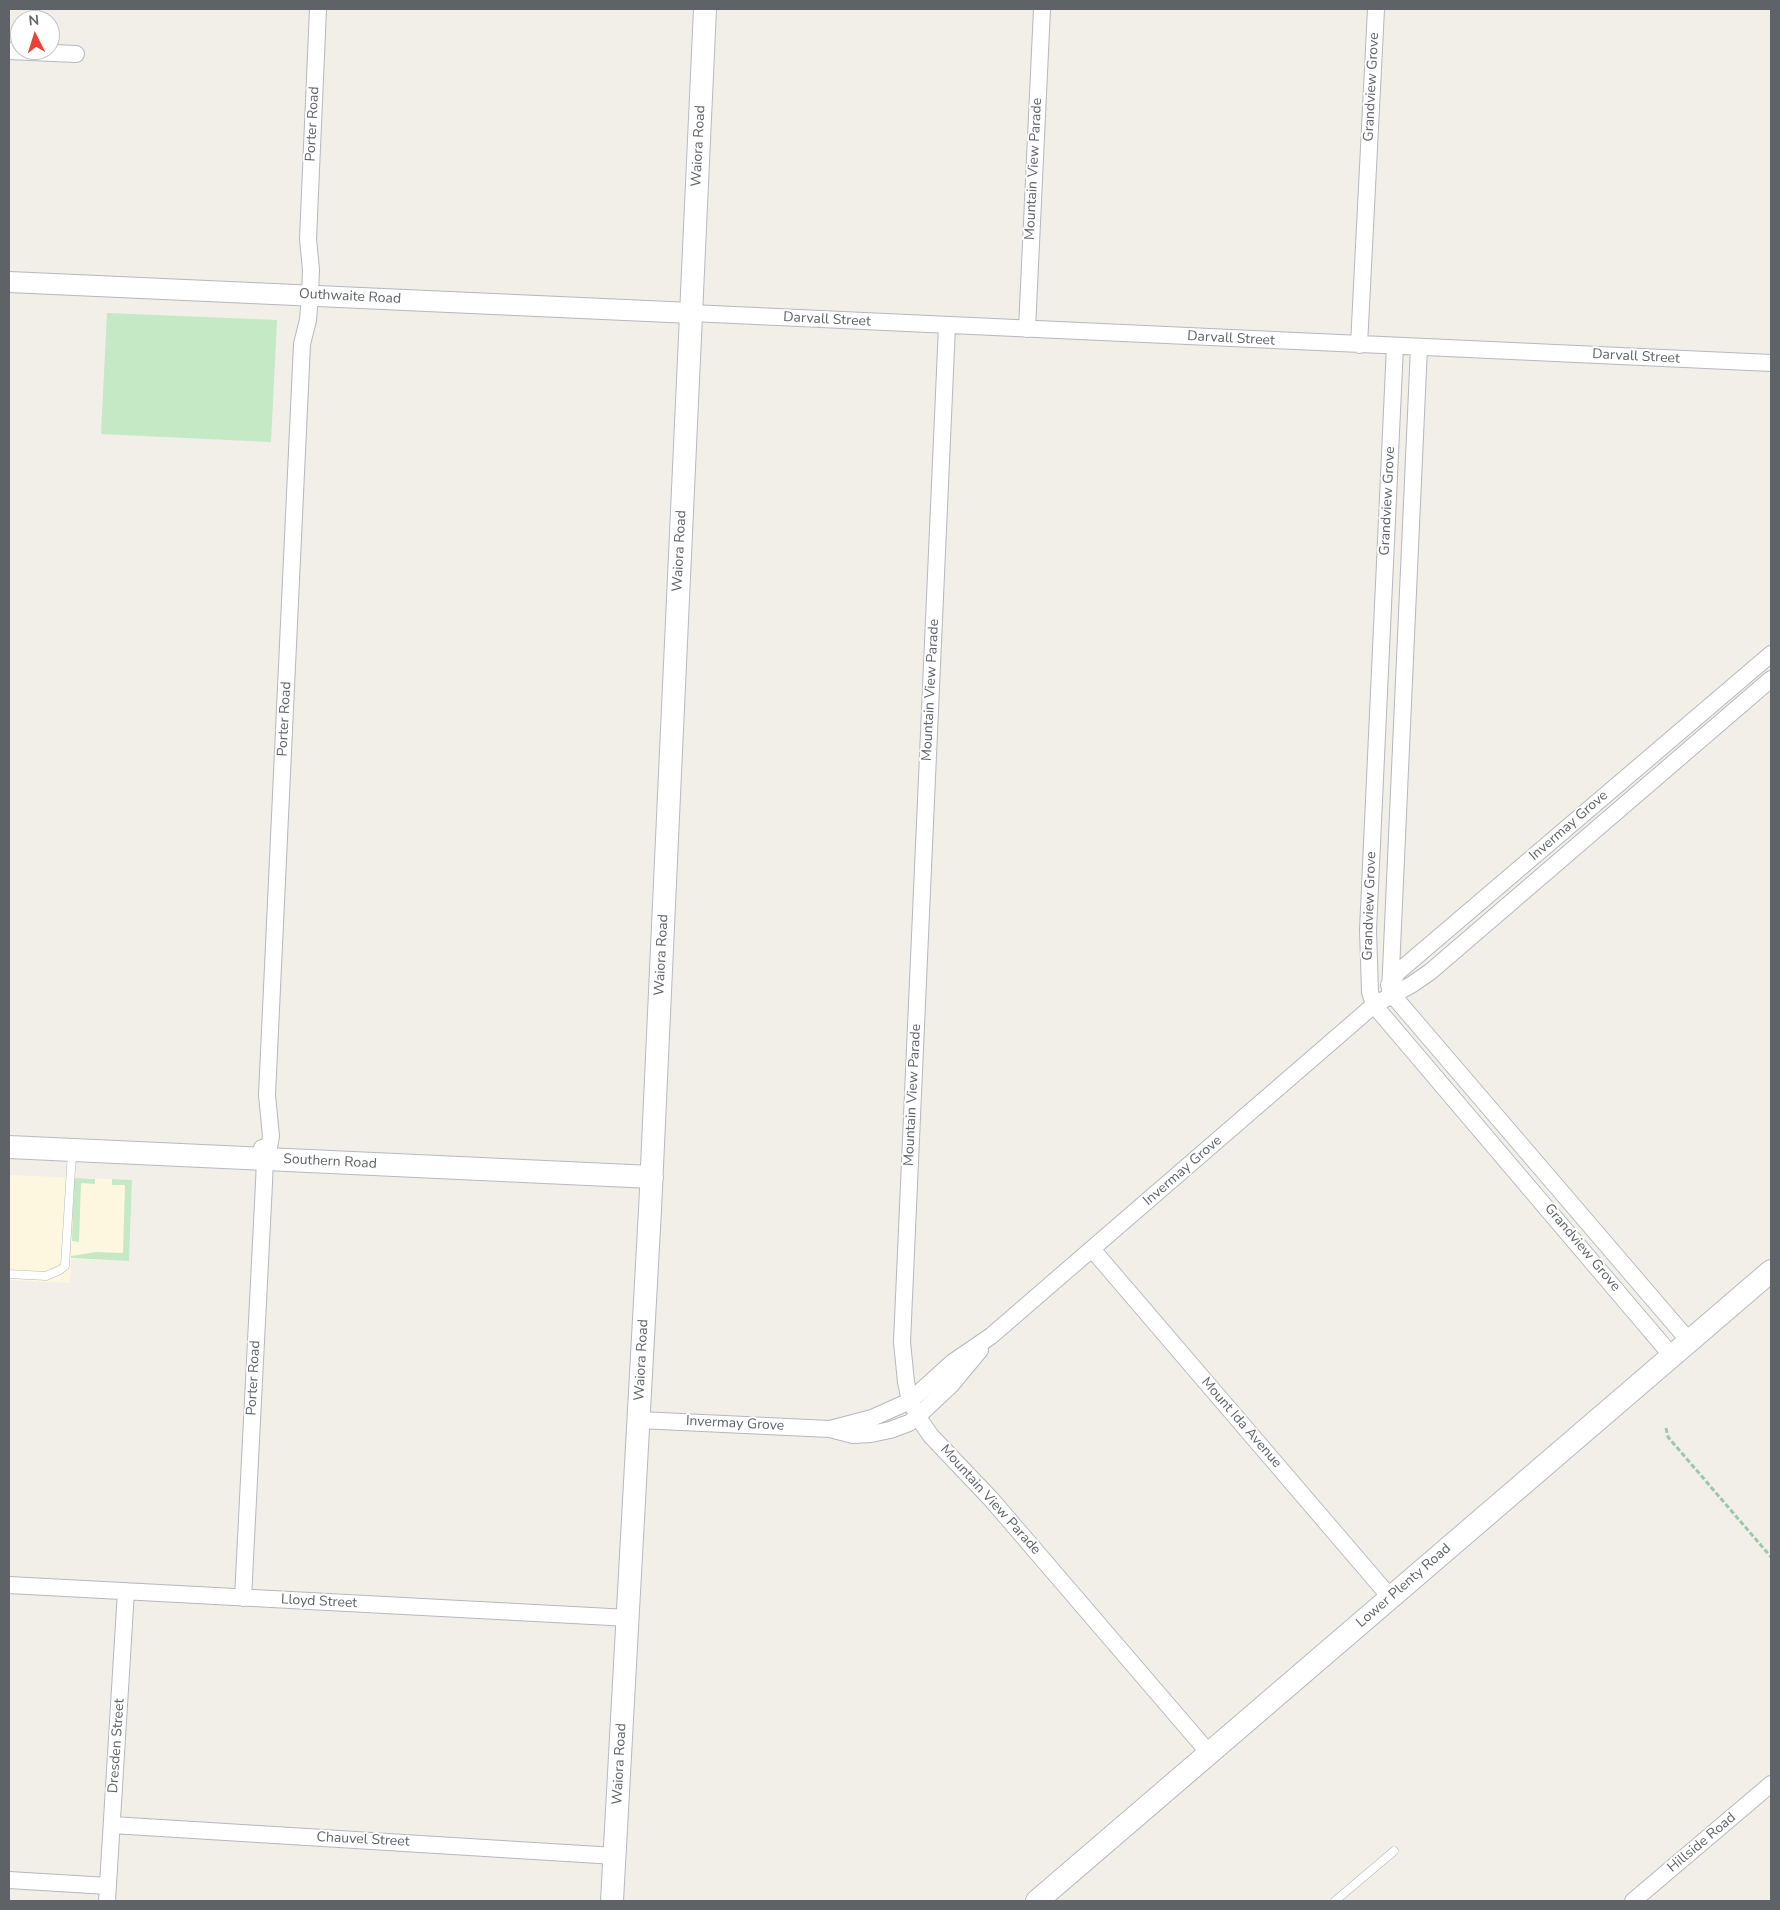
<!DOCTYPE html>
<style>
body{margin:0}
#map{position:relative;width:1780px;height:1910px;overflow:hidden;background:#f1efe8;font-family:"Nunito Sans",sans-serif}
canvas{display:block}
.frame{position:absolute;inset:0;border:10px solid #5f6368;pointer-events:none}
.north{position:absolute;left:10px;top:10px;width:50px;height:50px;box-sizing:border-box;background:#fff;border:1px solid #bfc1c3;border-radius:50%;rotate:355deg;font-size:14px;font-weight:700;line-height:20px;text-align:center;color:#5f6368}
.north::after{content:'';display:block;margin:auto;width:18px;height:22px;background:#ea4335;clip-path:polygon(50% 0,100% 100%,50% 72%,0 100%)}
</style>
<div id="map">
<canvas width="1780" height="1910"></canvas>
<div class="frame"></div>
<div class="north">N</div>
</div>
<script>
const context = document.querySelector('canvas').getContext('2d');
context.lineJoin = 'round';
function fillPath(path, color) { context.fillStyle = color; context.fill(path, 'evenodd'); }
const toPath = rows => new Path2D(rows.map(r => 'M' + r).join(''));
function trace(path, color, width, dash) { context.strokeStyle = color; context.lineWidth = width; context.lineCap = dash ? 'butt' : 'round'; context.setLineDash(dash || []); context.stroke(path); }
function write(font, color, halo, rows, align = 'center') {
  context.font = font + ' "Nunito Sans",sans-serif'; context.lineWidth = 4; context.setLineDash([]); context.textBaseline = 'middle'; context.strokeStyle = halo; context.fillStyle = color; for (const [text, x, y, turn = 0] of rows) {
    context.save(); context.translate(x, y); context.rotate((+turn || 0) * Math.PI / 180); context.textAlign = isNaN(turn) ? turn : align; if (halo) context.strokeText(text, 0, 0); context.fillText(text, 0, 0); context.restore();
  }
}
const commercial = toPath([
 [9,1175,132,1180,129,1261,71,1259,70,1283,9,1280]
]);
const green = toPath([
 [107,313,277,320,271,442,101,434],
 [74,1178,95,1179,95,1184,81,1183,79,1242,72,1241],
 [112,1179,132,1180,129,1261,71,1258,71,1256,96,1252,123,1253,125,1185,112,1185]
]);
const path = toPath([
 [1666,1428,1668,1437,1771,1557]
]);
const service = toPath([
 [9,1274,46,1276,60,1270,65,1266,72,1152],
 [1335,1901,1394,1851]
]);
const minor = toPath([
 [9,51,76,54],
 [691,313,1771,363],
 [947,326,902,1342,906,1382,910,1401,922,1423,931,1436,991,1499,1209,1753],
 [1027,329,1042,9],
 [1359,345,1376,9],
 [1395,346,1368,930,1370,992,1374,1005,1672,1356],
 [1419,347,1390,992,1689,1341],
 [1389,985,1398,972,1771,654],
 [265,1159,269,1147,271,1136,267,1095,302,344,308,320,310,295,311,270,308,239,318,9],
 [1092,1249,1390,1597],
 [639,1420,830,1429,853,1435,871,1434,890,1430,909,1423,918,1416,951,1385,980,1350],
 [830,1429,872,1418,910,1401,953,1362,991,1336,1374,1005,1411,985,1430,972,1771,679],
 [9,1585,629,1618],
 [243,1598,264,1183,265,1159,262,1148],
 [112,1825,615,1856],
 [9,1880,108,1886],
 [107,1901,126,1591],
 [1633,1901,1771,1784]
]);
const tertiary = toPath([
 [9,282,691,313]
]);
const secondary = toPath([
 [9,1147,652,1177],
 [612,1901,650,1210,705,9],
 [1037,1901,1771,1271]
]);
const streetNames = [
 ["Grandview Grove",1372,87,-87],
 ["Porter Road",313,124,-87],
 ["Waiora Road",699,146,-87],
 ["Mountain View Parade",1034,169,-87],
 ["Outhwaite Road",350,297,3],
 ["Darvall Street",827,320,3],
 ["Darvall Street",1231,339,3],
 ["Darvall Street",1636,357,3],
 ["Grandview Grove",1388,501,-87],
 ["Waiora Road",680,551,-87],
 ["Mountain View Parade",931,690,-87],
 ["Porter Road",285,719,-87],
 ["Invermay Grove",1569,826,-41],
 ["Grandview Grove",1370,906,-88],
 ["Waiora Road",662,955,-87],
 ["Mountain View Parade",913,1095,-87],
 ["Southern Road",330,1162,3],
 ["Invermay Grove",1183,1171,-41],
 ["Grandview Grove",1582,1248,50],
 ["Waiora Road",642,1360,-87],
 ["Porter Road",254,1378,-87],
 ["Mount Ida Avenue",1241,1423,49],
 ["Invermay Grove",735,1424,3],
 ["Mountain View Parade",990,1500,48],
 ["Lower Plenty Road",1404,1586,-41],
 ["Lloyd Street",319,1602,3],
 ["Dresden Street",117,1746,-86],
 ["Waiora Road",620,1764,-87],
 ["Chauvel Street",363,1840,3],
 ["Hillside Road",1702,1843,-40]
];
fillPath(commercial, '#fef7e0');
fillPath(green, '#c5e8c5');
trace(service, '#b5b8bc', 9);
trace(minor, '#b5b8bc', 18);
trace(tertiary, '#b5b8bc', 22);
trace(secondary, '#b6babf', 24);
trace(path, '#9cc7a9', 3, [5, 2.5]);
trace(service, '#fff', 8);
trace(minor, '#fff', 16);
trace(tertiary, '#fff', 20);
trace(secondary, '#fff', 22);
write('14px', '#5f6368', '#fff', streetNames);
</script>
